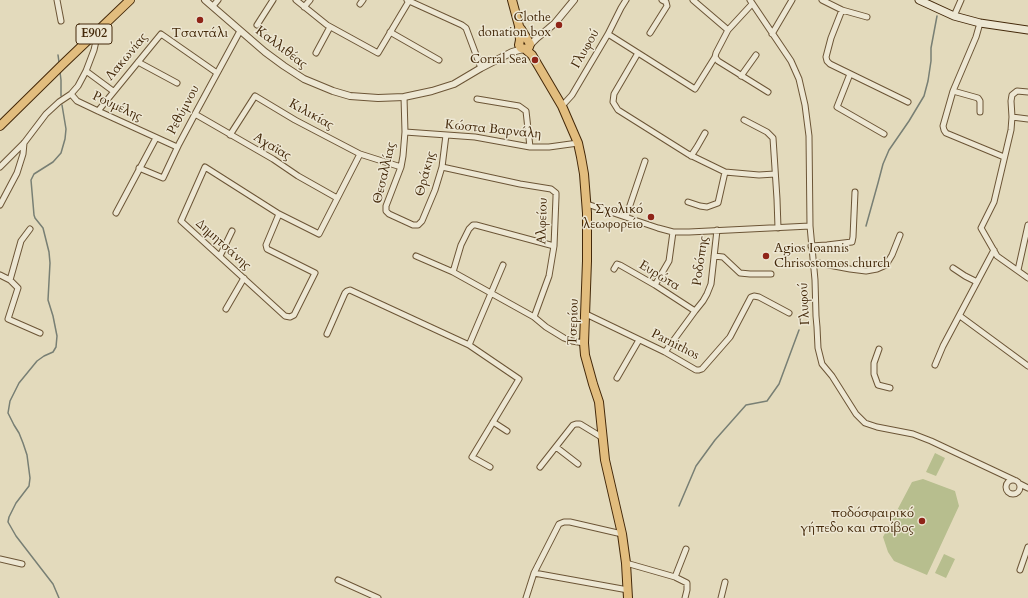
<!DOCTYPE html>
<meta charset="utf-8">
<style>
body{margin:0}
canvas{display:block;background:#e3dabc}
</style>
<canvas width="1028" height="598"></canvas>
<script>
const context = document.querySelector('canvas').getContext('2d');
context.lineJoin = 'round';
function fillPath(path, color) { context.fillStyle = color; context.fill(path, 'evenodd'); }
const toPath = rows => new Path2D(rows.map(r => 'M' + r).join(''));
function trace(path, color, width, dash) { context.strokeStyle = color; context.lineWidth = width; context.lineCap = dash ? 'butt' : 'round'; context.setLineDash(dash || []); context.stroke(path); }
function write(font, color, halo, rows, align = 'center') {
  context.font = font + ' Cardo,serif'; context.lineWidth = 3; context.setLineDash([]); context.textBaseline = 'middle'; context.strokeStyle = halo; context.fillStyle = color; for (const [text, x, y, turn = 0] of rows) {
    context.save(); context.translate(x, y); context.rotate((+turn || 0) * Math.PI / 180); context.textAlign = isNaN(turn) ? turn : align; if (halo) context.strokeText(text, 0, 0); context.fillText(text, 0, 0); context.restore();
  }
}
const green = toPath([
 [935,453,945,458,936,476,926,472],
 [923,479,955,491,959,506,927,575,894,561,888,552,883,537,912,482],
 [944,554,955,559,946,578,935,573]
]);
const stream = toPath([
 [58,55,59,62],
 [60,72,61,80,61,96],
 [866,226,878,183,883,164,889,150,909,121,924,96,928,81,931,61,931,48,937,16],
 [679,506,696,466,715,440,746,405,767,401,779,384,799,330],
 [59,598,53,584,16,536,8,522,9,517,16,503,29,486,30,478,27,455,23,443,19,433,14,425,8,413,10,401,19,383,37,361,44,356,53,352,56,347,57,336,53,316,48,300,50,263,49,252,43,228,35,218,34,215,31,180,34,174,53,162,61,153,65,139,66,129,62,105]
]);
const minor = toPath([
 [57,0,61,21],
 [296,0,327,25,378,53,409,1],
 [407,0,462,25,466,28,481,68],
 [693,0,728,30],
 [750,0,791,61,799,79,805,105,809,136,810,226,815,280,816,316,817,327,818,348,822,364,832,376,856,414,865,423,877,427,913,434,931,441,1014,480],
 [822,0,842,10,867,17],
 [360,4,363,0],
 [213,6,218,0],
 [304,7,310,0],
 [842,10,831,38,826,57,827,61,830,64,908,102],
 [954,16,961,0],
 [257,25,273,0],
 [390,32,439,60],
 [650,33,667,6,666,2,662,0],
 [608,34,695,89,715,57,716,53,728,30,752,4],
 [772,34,792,0],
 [316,53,330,27],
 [638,53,614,94,613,102,618,110,688,154,725,172,759,175,775,174],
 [715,57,718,61,768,92],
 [138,62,177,83],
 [86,71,113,91],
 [850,74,837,107,884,134],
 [741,76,756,55],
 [953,91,976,37,980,23],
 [1028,92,1017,91,1012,95,1011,101,1012,117,1011,130,994,202,981,228,997,256,1028,278],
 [71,94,77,101,98,111,177,147],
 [404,97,405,132,403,156,401,167,386,206,386,211,389,214,413,225,418,225,422,221,435,190,442,167,446,135],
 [477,99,519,106,526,111,530,147],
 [562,106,572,95,608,34,621,8,626,0],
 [98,111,161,34,217,73],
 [980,112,980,101,978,98,953,91,943,126,944,130,946,133,1004,157],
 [195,114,273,159,298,176,337,198],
 [1012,117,1028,119],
 [744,120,767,132,773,138,777,199,778,228],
 [405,132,475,137,530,147,549,147,578,143],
 [230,135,255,96,295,120,360,154,401,167],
 [691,156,697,147,705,133],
 [0,167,24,143,46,114,59,102,71,94,78,86,86,71,94,50,98,32],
 [442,167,520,184,551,189,556,193,556,197,554,246,549,276,534,317],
 [139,168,163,178,179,144,195,114,240,31],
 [688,202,700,206,707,207,718,203,725,172],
 [587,204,658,228,673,232,689,232,810,226],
 [0,205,17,173,23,154,24,143],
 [116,213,156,138],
 [279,214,266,245,267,249,315,273,294,315,290,317,285,316,181,221,205,167,279,214,319,234,360,154],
 [626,217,645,161],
 [811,246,827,245,852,242,853,237,855,192],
 [220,256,232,231],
 [416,256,453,272,534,317,546,327,564,338,572,341,584,343],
 [714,256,723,257,740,273,750,274,771,274],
 [813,262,850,269,866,271,877,269,886,265,892,255,900,235],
 [953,268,965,276,977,282],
 [614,269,617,264,620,265,655,285,695,311],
 [1018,270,1028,225],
 [453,272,461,245,469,229,473,225,476,225,554,246],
 [0,275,10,280,18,288,8,319,40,333],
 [10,280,21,241,30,229],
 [655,285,669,261,673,232],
 [226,309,244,278],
 [586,314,665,352,696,370,699,370,702,369,730,337,751,297,754,296,759,297,789,313],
 [960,316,1028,366],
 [327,334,345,293,347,291,350,290,469,345,519,379,472,457,490,467],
 [469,345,503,265],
 [879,349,874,363,874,374,878,385,890,388],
 [665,352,695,311,703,301,707,294,711,284,717,230],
 [935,365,943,346,994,250],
 [617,378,639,340],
 [493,422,507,431],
 [556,447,578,464],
 [540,467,573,425,576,424,580,424,603,438],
 '1006 487a7 7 0 1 1 14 0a7 7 0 1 1-14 0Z',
 [1020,484,1028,488],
 [0,559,22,564],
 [626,563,675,577,687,583,687,590,685,598],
 [1020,570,1028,547],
 [534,573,628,590],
 [675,577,686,549],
 [338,580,378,598],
 [526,598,534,573,559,524,564,522,570,522,622,534],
 [721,598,725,582]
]);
const tertiary = toPath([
 [205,0,265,52,284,66,304,79,333,91,350,96,378,98,404,97,432,91,454,84,481,68,512,52,523,49],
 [530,45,537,38,548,29,555,23,574,0]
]);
const secondary = toPath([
 [919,0,954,16,980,23,1028,30]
]);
const primary = toPath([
 [512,0,519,26,520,40,519,45,521,48,525,49,532,55,562,106,578,143,581,157,584,174,587,213,587,261,584,343,585,355,593,384,599,402,605,460,622,534,626,563,628,598],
 [521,29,530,44,529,47,525,49],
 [0,126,62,65,130,0]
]);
const markers = [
 [200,20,4,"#8f2418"],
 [559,25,4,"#8f2418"],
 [535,60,4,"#8f2418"],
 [651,217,4,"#8f2418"],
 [766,256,4,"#8f2418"],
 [922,521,4,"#8f2418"]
];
const shields = [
 [94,34,36]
];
const shieldNames = [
 ["E902",94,34]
];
const poiNames = [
 ["Clothe",551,18],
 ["donation box",551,33],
 ["Τσαντάλι",200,34,"center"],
 ["Corral Sea",527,60],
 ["Σχολικό",643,210],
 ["λεωφορείο",643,225],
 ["Agios Ioannis",774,249,"left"],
 ["Chrisostomos church",774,264,"left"],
 ["ποδόσφαιρικό",914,514],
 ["γήπεδο και στοίβος",914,529]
];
const streetNames = [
 ["Καλλιθέας",281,48,37],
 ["Γλυφού",586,49,-60],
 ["Λακωνίας",127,57,-50],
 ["Ρουμέλης",117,107,25],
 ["Ρεθύμνου",184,110,-62],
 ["Κιλικίας",311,115,29],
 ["Κώστα Βαρνάλη",493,130,6],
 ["Αχαϊας",272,147,31],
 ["Θεσαλλίας",385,173,-77],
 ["Θράκης",426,174,-75],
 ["Αλφείου",543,221,-88],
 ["Δημητσάνης",223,245,42],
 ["Ροδόπης",701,261,-82],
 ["Ευρώτα",659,276,31],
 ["Γλυφού",805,304,-93],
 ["Τσερίου",574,322,-88],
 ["Parnithos",675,345,27]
];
fillPath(green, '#b7be8e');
trace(stream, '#787f74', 1.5);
trace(minor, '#6c5536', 7);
trace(tertiary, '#6c5536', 8);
trace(secondary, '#44290a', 9);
trace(primary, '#44290a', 10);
trace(minor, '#ede7d3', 5);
trace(tertiary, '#ede7d3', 6);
trace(secondary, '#ede7d3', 7);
trace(primary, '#e2bd7e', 8);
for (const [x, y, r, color] of markers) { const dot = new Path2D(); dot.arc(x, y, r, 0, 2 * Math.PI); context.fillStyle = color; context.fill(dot); trace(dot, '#ede7d3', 1.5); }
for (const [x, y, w] of shields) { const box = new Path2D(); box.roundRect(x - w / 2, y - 10, w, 20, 3); context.fillStyle = '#ede7d3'; context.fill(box); trace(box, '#44290a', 1); }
write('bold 12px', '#44290a', null, shieldNames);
write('13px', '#44290a', '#ede7d3', poiNames, 'right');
write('13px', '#44290a', '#ede7d3', streetNames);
</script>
